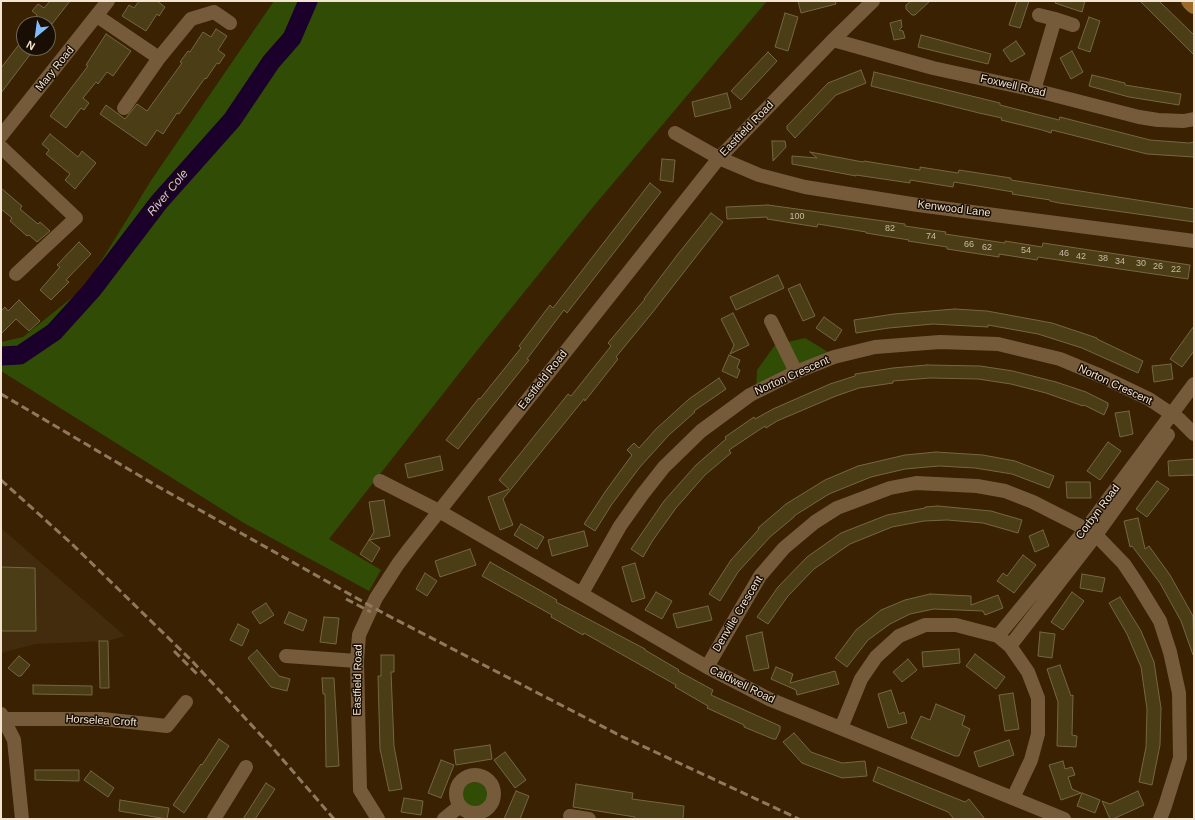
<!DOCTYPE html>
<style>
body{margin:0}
#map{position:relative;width:1195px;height:820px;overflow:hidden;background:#392101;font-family:Helvetica,sans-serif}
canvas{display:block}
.frame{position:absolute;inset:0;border:2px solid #f4e4d2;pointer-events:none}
.north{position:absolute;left:16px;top:16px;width:40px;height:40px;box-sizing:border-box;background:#180e03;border:1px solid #706456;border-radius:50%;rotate:209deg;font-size:11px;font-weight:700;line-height:16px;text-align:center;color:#f4e4d2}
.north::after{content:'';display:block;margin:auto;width:14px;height:18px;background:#81bdfa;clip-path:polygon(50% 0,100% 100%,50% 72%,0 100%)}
</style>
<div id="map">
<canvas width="1195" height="820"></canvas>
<div class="frame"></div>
<div class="north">N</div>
</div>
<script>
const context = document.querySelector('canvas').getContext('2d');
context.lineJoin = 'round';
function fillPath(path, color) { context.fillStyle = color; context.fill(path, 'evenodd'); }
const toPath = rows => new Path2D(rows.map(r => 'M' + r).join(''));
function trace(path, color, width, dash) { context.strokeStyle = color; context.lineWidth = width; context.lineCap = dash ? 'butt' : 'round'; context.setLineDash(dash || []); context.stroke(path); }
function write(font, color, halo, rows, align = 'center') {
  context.font = font + ' Helvetica,sans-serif'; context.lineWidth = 3; context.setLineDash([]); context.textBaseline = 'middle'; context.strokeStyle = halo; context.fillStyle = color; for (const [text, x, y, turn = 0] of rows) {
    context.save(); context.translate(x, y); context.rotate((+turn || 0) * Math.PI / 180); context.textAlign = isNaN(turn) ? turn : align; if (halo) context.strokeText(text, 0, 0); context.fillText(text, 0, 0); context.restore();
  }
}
const built = toPath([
 [1,528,125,636,108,641,36,644,1,653]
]);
const green = toPath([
 [274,1,767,1,593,207,479,348,329,539,381,570,369,591,244,523,1,371,1,342,23,337,85,287,152,179],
 [805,338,833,355,756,392,757,370,775,345],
 '462 796a14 14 0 1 1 28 0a14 14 0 1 1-28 0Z'
]);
const river = toPath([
 [1,356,20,355,54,332,92,290,159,202,232,120,271,62,292,38,308,1]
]);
const building = toPath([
 [50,1,70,1,52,24,34,24,38,19,36,17,37,15,32,11,38,4,44,8,50,1],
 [139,1,157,1,165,7,159,16,157,14,146,31,122,16,129,5,134,8,139,1],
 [798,1,835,1,836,4,801,13,798,1],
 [911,1,930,1,915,15,912,15,906,9,906,5,911,1],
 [1017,1,1029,1,1020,28,1009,25,1017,1],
 [1056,1,1085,1,1082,12,1055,3,1056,1],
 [1140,1,1159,1,1194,35,1194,55,1140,1],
 [785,13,798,17,788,51,775,47,785,13],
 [1089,17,1100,21,1090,52,1078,48,1089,17],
 [901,20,902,27,899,30,903,31,905,38,894,40,890,23,901,20],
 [216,29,227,36,218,50,225,55,219,64,217,63,206,79,205,78,179,114,177,113,163,134,157,130,146,146,100,114,106,105,125,119,137,104,147,111,182,63,180,62,188,51,190,52,203,32,211,37,216,29],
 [106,34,131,51,113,76,107,72,98,84,96,82,83,98,89,103,84,110,81,108,66,128,50,116,88,66,86,65,106,34],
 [921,35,991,54,988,64,918,47,921,35],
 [24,38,24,48,35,48,1,93,1,68,24,38],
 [1016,41,1025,54,1011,62,1003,50,1016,41],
 [1072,51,1083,72,1071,79,1060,58,1072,51],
 [768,52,777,61,741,100,731,91,768,52],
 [861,70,866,83,836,95,795,138,787,129,787,126,828,83,861,70],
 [874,72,1000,103,1000,105,1047,117,1059,120,1060,117,1150,140,1189,143,1194,142,1194,157,1147,154,1052,130,1051,133,1042,130,1001,120,1002,118,979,113,871,86,874,72],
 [1092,75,1125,83,1125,85,1181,94,1179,105,1129,97,1089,86,1092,75],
 [727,93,731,108,695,117,692,102,727,93],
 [50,134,78,157,82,151,96,163,75,189,65,180,70,174,46,154,49,150,42,144,50,134],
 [772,141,785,141,786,147,773,161,772,141],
 [810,152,863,162,864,161,920,170,920,167,958,173,959,170,1011,178,1011,180,1061,188,1194,209,1194,222,1059,203,1050,201,1050,200,1012,194,1013,192,954,182,953,187,910,180,910,183,856,175,856,176,792,164,792,156,817,158,810,152],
 [662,159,675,160,673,182,660,180,662,159],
 [650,183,661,192,567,313,564,310,527,359,529,360,458,449,446,440,479,398,480,399,521,348,519,346,550,305,553,308,650,183],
 [1,188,22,206,20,209,38,224,40,222,50,231,37,242,29,235,27,236,10,221,12,218,1,209,1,188],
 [768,205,905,224,905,226,946,232,945,234,1005,243,1005,241,1042,247,1043,243,1190,265,1188,279,1038,257,1037,260,999,254,999,257,947,249,947,247,908,241,909,240,866,233,866,232,818,224,817,227,767,219,767,217,727,219,726,207,768,205],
 [711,213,723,222,652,313,616,357,618,359,585,401,584,399,503,499,513,525,500,530,488,497,509,489,499,480,568,394,571,396,611,346,608,343,645,299,644,299,678,254,711,213],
 [79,242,91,254,66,280,69,282,51,300,40,290,60,267,57,265,79,242],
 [778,275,784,288,736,310,730,297,778,275],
 [800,284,815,316,803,321,788,289,800,284],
 [19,300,40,321,29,331,16,319,1,334,1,311,5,307,8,311,19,300],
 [955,309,987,311,1052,323,1097,338,1097,339,1143,361,1138,373,1082,348,1038,334,988,325,988,327,933,324,889,328,856,333,854,320,894,314,955,309],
 [733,313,749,345,730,354,734,345,721,319,733,313],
 [824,317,842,330,835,341,816,328,824,317],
 [1194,326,1194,351,1182,367,1170,359,1194,326],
 [729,355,740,360,737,368,740,370,737,378,722,371,729,355],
 [1171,364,1173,379,1154,382,1152,366,1171,364],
 [927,365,980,366,1013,371,1056,382,1086,392,1108,403,1108,406,1104,415,1084,405,1083,406,1046,393,1011,384,978,379,930,378,893,381,893,383,859,388,836,396,777,421,766,428,765,426,729,450,731,453,705,475,676,508,653,540,643,557,631,549,664,501,696,465,726,439,725,437,754,417,755,419,773,409,830,384,855,376,855,374,893,368,927,365],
 [719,378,726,389,694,411,695,412,669,435,640,467,612,504,595,531,584,524,605,492,632,455,627,450,634,443,639,448,656,429,689,399,719,378],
 [1129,411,1133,434,1120,437,1115,413,1129,411],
 [1108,442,1121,451,1100,480,1087,471,1108,442],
 [936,452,983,455,1015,461,1054,476,1049,488,1012,474,975,468,939,466,905,469,871,477,829,494,794,516,794,517,770,537,738,572,720,601,709,594,731,560,759,529,758,528,786,504,825,480,858,466,905,455,936,452],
 [440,456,443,470,408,478,405,464,440,456],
 [1194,459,1194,475,1169,476,1168,461,1194,459],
 [1157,481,1169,489,1147,517,1136,509,1157,481],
 [1066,482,1090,482,1091,498,1067,498,1066,482],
 [384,500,390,536,369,540,374,532,369,502,384,500],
 [938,506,991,511,1022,520,1018,533,983,523,947,520,924,521,892,527,850,544,814,569,788,596,768,624,757,617,778,587,807,557,841,533,887,515,925,508,925,507,938,506],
 [1138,518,1145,549,1149,546,1170,575,1193,616,1194,655,1193,655,1181,621,1160,583,1132,546,1130,547,1124,521,1138,518],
 [521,524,544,537,537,549,514,535,521,524],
 [1043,530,1049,546,1035,552,1029,536,1043,530],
 [584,531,588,546,552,556,548,540,584,531],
 [369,540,380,548,372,562,360,554,369,540],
 [470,549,476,565,440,577,435,561,470,549],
 [1023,555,1036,565,1014,593,997,581,1003,573,1007,576,1023,555],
 [490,562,557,600,556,602,645,649,645,650,679,670,678,671,713,690,711,695,780,726,780,730,776,739,773,739,744,727,744,725,707,708,708,706,675,687,676,685,584,633,583,635,551,617,552,615,482,576,490,562],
 [635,563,645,598,632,602,622,567,635,563],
 [1,567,35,568,36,631,1,631,1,567],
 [425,573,437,581,427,596,416,589,425,573],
 [1082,574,1105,578,1102,592,1080,588,1082,574],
 [656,592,672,601,662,619,645,610,656,592],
 [1072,592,1084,601,1063,630,1051,622,1072,592],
 [930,594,971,596,971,605,998,595,1003,608,985,615,983,611,934,609,910,614,890,624,868,640,847,667,835,658,856,630,881,610,905,600,930,594],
 [1120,597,1141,631,1154,662,1161,708,1160,745,1152,785,1139,782,1146,747,1147,709,1141,667,1127,634,1109,603,1120,597],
 [266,603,274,615,260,624,252,612,266,603],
 [708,606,712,620,677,628,673,614,708,606],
 [289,612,307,620,303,631,284,623,289,612],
 [324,617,339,618,336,644,320,642,324,617],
 [238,624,249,630,242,646,230,640,238,624],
 [762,632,769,668,754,671,746,636,762,632],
 [1040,632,1055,634,1052,658,1038,656,1040,632],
 [99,641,108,641,109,688,100,688,99,641],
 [959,649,960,663,923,667,922,652,959,649],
 [257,650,279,676,290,679,287,691,271,687,248,658,257,650],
 [975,654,1005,677,996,689,966,666,975,654],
 [381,655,394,655,394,672,391,672,394,746,402,789,389,791,380,749,378,676,381,676,381,655],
 [19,656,30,665,21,676,18,676,8,668,19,656],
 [908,659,917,670,902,682,893,672,908,659],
 [1060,665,1071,696,1073,695,1072,735,1077,736,1076,747,1057,746,1058,702,1047,669,1060,665],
 [776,667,793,674,790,683,835,671,839,684,797,695,796,690,771,679,776,667],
 [322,678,334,678,339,766,326,767,325,694,323,694,322,678],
 [33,685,92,686,92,695,33,694,33,685],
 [891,690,899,714,904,712,907,723,888,728,878,694,891,690],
 [1013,693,1019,729,1005,731,999,695,1013,693],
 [936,704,965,716,962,725,970,729,959,756,955,756,911,738,921,716,930,720,936,704],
 [794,733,811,752,842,763,865,761,867,776,842,778,802,763,783,742,794,733],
 [219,739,229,746,184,813,173,805,201,764,202,765,219,739],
 [1009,740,1014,755,979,767,974,752,1009,740],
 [490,745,492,759,456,765,454,750,490,745],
 [505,752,526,780,515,788,494,760,505,752],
 [441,760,454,765,441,798,428,793,441,760],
 [1063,761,1065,769,1072,767,1075,775,1068,777,1072,789,1081,793,1061,800,1049,765,1063,761],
 [878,767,965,802,969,799,985,819,954,819,948,812,873,781,878,767],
 [35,770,79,770,79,781,35,780,35,770],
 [91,771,114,788,108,797,84,780,91,771],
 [266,783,275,789,255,819,243,819,266,783],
 [576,784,633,793,632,799,684,806,683,819,634,819,635,817,573,807,576,784],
 [516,791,529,796,520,819,504,819,516,791],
 [1138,791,1144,805,1113,819,1110,819,1102,801,1110,804,1138,791],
 [1082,793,1100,800,1095,813,1077,806,1082,793],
 [404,798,423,801,421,815,401,812,404,798],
 [120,800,169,808,167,819,119,811,120,800]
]);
const minor = toPath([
 [1039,15,1055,19,1073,25],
 [97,16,159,58],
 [833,40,933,68,1034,90,1139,117,1158,120,1184,121,1194,119],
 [1034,90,1055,19],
 [124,108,159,58,191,19,214,12,230,23],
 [675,133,719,158,759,175,805,187,918,205,1194,241],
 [1,136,108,1],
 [1,147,76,218,16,274],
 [771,321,796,372],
 [380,481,439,511,707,667,769,699,1064,819],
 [582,593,620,526,642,495,664,467,701,431,750,395,796,372,834,357,875,347,940,342,998,344,1060,359,1101,376,1149,399,1179,419,1194,434],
 [998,636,1086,529,1194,384],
 [1010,646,1096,535,1168,435],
 [286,656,357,661],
 [707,667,760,576,784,548,815,522,837,508,890,488,916,483,977,486,1005,491,1033,502,1086,529,1096,535,1124,564,1138,585,1160,621,1170,652,1179,693,1180,758,1165,806,1160,819],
 [1,714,14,740,22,819],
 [4,719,102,719,167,726,186,702],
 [841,728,861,679,876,657,899,636,925,625,956,625,998,636,1010,646,1028,672,1038,698,1038,734,1031,760,1013,798],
 '456 794a19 19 0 1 1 38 0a19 19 0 1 1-38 0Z',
 [570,816,589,819],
 [214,819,246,767],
 [378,819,360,790,357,661,359,635,376,598,398,564,410,548,719,158,833,40,873,1],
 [444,819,460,806]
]);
const major = toPath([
 [1190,1,1194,5]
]);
const rail = toPath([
 [1,394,157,486,385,614,621,736,799,819],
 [1,480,72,544,192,661,271,746,334,819],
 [346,599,371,612],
 [174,651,197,674]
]);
const numberNames = [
 ["100",797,217],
 ["82",890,229],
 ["74",931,237],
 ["66",969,245],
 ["62",987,248],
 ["54",1026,251],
 ["46",1064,254],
 ["42",1081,257],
 ["38",1103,259],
 ["34",1120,262],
 ["30",1141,264],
 ["26",1158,267],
 ["22",1176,270]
];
const streetNames = [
 ["Mary Road",55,69,-51],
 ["Foxwell Road",1013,86,13],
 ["Eastfield Road",747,129,-46],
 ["Kenwood Lane",954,209,7],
 ["Norton Crescent",792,376,-24],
 ["Eastfield Road",543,380,-52],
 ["Norton Crescent",1115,385,25],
 ["Corbyn Road",1098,512,-53],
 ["Denville Crescent",738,614,-59],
 ["Eastfield Road",358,680,-89],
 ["Caldwell Road",742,685,26],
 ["Horselea Croft",101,721,3]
];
const waterNames = [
 ["River Cole",168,193,-50]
];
fillPath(built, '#422c0d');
fillPath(green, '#314d05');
trace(river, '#1a002a', 19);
fillPath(building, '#4b3d16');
trace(building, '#756740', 1);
trace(minor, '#765b3b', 14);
trace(major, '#996a2a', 18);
trace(rail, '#8e795f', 3, [8, 4]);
write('9px', '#cabaa3', null, numberNames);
write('11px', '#f4e4d2', '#180e03', streetNames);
write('italic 12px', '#e1b9ff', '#180e03', waterNames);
</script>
